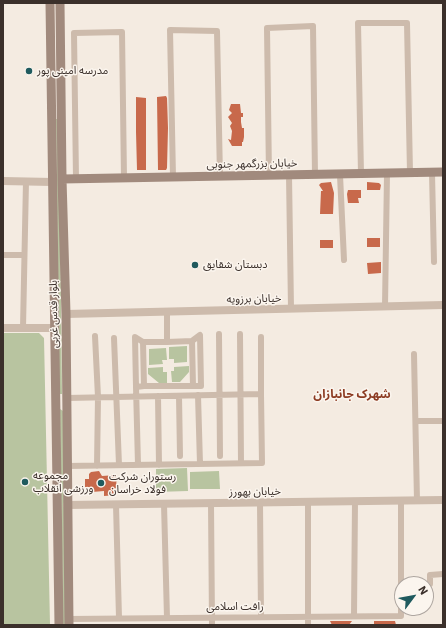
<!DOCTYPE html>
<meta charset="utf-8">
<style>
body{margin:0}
#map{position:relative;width:446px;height:628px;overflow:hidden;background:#f4ebe1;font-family:"IBM Plex Sans",sans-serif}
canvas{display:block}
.frame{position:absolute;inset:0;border:4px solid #3b302b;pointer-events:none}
.north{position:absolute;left:394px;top:576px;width:40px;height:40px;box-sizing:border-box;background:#fbf5ee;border:1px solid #aea6a0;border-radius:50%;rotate:58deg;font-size:11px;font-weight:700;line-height:16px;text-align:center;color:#3b302b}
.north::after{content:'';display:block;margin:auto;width:14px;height:18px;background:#1f5a5e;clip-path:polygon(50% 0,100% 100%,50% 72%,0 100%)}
</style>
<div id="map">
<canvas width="446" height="628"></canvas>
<div class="frame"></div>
<div class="north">N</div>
</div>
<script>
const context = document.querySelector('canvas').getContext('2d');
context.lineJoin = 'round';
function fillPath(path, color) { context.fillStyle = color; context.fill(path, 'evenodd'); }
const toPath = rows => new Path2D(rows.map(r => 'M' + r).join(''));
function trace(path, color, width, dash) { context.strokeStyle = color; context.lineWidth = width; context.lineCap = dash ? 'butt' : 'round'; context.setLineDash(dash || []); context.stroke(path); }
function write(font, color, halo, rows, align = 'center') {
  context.font = font + ' "IBM Plex Sans","Noto Sans Arabic",sans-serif'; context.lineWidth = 3; context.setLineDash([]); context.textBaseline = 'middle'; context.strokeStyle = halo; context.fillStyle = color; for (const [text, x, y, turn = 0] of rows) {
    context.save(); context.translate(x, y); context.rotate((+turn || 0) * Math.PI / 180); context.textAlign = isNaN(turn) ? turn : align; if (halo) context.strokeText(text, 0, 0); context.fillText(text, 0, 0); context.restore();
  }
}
const green = toPath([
 [56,119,59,119,62,394,59,394],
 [3,333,39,333,44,338,50,625,3,625],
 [187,346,187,362,174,363,174,359,169,359,169,347],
 [166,348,167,360,162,360,163,364,149,365,149,349],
 [189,366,189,372,180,382,172,382,171,371,174,371,174,367],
 [163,367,163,372,167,372,167,383,159,383,148,374,148,368],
 [60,409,63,411,66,625,63,625],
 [187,468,188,491,156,492,156,469],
 [219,471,220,489,190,489,190,472]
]);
const building = toPath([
 [166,96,167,98,168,128,167,168,166,170,158,170,157,97],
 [136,97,146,98,146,170,137,170,136,132],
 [231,104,240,104,241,113,243,113,243,117,241,117,241,122,242,128,244,128,244,137,243,142,242,142,242,146,232,146,228,139,231,140,232,131,230,126,232,123,228,117,232,113,229,110],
 [331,182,334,193,333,214,320,214,321,191,323,191,319,185,321,183],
 [367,182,379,183,381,185,380,190,367,190],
 [348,190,361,190,361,198,358,198,359,203,348,203,347,194],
 [367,238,380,238,380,247,367,247],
 [320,240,333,240,333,248,320,248],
 [381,262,381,273,368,274,367,263],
 [99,471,102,476,116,475,117,495,104,496,104,491,92,492,89,490,89,487,85,487,85,479,89,479,89,474,91,472],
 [330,621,352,621,349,625,332,625],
 [374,621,395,621,396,625,374,625]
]);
const minor = toPath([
 [432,173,434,262],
 [361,174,358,23,407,23,410,173],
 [289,175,291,309],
 [340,175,344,260],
 [269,176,267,28,313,26,315,175],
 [173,177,170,30,217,31,220,177],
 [76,179,74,33,122,32,124,178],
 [3,255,24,255],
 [385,306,387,174],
 [167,312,167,342,143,342,144,386,193,386,192,341,167,342],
 [23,328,26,181],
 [219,334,220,456],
 [240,334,241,463],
 [95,336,98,397,97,466],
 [261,337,261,394],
 [114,338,119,465],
 [192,341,200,335,201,386,193,386],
 [414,354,417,501],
 [136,387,135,337,143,342],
 [198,395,200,464],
 [158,396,159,465],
 [179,396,180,456],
 [67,398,261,394,262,463,67,466],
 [416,421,443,421],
 [138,465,136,387,144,386],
 [260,503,261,617],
 [164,504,167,618],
 [211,504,212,625],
 [116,505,119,618],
 [430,584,430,575,443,574],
 [354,616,355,501],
 [69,619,401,616,401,501],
 [308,625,308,502]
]);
const tertiary = toPath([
 [3,181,52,182],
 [66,314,443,305],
 [3,328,54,328],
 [67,505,443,500]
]);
const secondary = toPath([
 [50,3,59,625],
 [60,3,62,179,66,314,69,625],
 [62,179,443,172]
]);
const markers = [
 [29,71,4,"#1f5a5e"],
 [195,265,4,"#1f5a5e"],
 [25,482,4,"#1f5a5e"],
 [101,483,4,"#1f5a5e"]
];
const poiNames = [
 ["مدرسه امینی پور",37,71],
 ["دبستان شقایق",203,265],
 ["مجموعه",33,476],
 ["ورزشی انقلاب",33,489],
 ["رستوران شرکت",109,477],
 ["فولاد خراسان",109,490]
];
const streetNames = [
 ["خیابان بزرگمهر جنوبی",252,164,-1],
 ["خیابان برزویه",254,299,-1],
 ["بلوار قدس غربی",54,314,-91],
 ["خیابان بهورز",255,492,-1],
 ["رافت اسلامی",235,607]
];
const neighbourhoodNames = [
 ["شهرک جانبازان",352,395]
];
fillPath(green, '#b8c4a0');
fillPath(building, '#c8694b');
trace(minor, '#cdbbac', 6);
trace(tertiary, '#cdbbac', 8);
trace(secondary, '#a18a7d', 9);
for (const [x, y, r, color] of markers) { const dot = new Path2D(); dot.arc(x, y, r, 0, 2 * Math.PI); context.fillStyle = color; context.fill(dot); trace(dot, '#fbf5ee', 1.5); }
write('11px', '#3b302b', '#fbf5ee', poiNames, 'left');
write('11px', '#3b302b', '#fbf5ee', streetNames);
write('bold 12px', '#8c3b22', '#fbf5ee', neighbourhoodNames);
</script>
